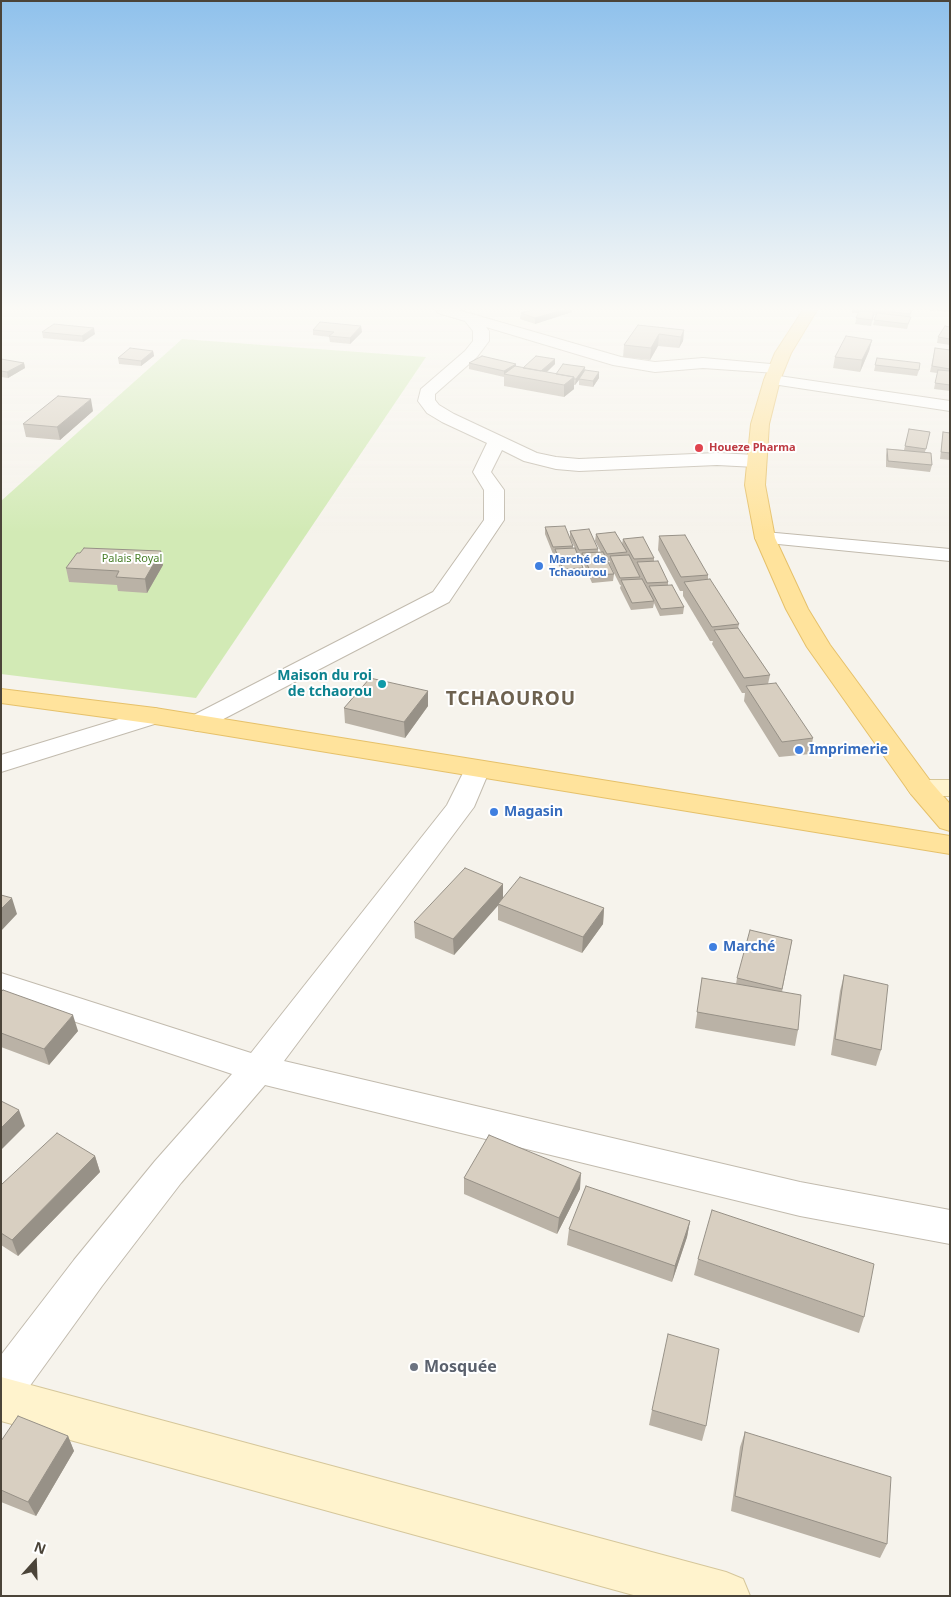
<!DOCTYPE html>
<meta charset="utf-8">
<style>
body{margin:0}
#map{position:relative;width:951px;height:1597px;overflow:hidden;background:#f6f3ec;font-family:"Noto Sans",sans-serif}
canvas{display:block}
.frame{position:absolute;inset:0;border:2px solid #4b4439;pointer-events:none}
.north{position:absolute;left:10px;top:1537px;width:50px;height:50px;-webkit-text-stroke:4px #fff;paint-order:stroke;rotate:20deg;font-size:14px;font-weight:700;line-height:20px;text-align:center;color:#4b4439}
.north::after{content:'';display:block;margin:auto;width:18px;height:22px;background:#4b4439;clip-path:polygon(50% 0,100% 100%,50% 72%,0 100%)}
</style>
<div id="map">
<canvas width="951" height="1597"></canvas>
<div class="frame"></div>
<div class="north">N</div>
</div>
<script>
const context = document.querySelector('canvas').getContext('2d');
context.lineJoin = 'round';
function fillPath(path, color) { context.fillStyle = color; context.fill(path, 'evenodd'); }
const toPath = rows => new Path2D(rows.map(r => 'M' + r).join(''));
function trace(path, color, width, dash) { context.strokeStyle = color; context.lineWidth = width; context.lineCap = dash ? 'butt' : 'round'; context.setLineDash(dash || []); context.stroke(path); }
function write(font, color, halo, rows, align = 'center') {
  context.font = font + ' "Noto Sans",sans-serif'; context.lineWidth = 4; context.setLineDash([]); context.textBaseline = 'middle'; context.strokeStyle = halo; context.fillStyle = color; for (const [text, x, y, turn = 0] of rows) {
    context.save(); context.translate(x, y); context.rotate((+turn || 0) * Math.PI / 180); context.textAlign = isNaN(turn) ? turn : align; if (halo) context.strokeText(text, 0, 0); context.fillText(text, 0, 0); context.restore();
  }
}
const green = toPath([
 [182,339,426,357,196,698,1,674,1,501]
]);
const street = toPath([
 [436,310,458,310,621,357,655,362,703,358,782,365,784,368,782,371,776,373,703,368,655,372,613,365,486,327,489,331,489,341,477,357,435,394,435,400,439,405,454,414,537,453,556,457,579,459,717,453,756,455,763,457,765,461,763,465,756,467,717,465,579,471,556,469,524,461,502,450,491,472,504,490,504,520,449,602,206,728,197,731,188,728,184,723,188,718,433,592,484,520,484,490,473,472,487,443,442,422,427,413,418,401,421,389,465,351,473,341,473,331,465,321,438,313,436,310],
 [772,375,950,401,950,411,766,383,764,380,772,375],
 [765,532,950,549,950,561,758,542,755,538,758,534,765,532],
 [155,708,164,711,168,716,164,721,1,772,1,755,155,708],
 [477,761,486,763,490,769,474,807,284,1061,800,1182,950,1210,950,1244,800,1216,265,1085,181,1183,102,1286,16,1405,1,1411,1,1355,74,1260,155,1161,232,1074,1,997,1,973,251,1053,447,805,468,763,477,761]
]);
const secondary = toPath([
 [921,780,950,780,950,796,921,796,911,794,907,788,911,782,921,780],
 [1,1377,726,1572,743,1579,750,1596,637,1596,1,1421,1,1377]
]);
const primary = toPath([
 [803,310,817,310,791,353,780,380,769,424,765,485,775,538,808,609,830,645,931,782,950,804,950,831,940,828,911,794,807,647,786,609,755,538,745,485,751,424,764,380,775,353,803,310],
 [1,689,155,708,950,836,950,854,155,724,1,703,1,689]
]);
const wall = toPath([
 [532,310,572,310,572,312,535,324,520,319,521,313],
 [852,310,912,310,910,317,911,317,907,329,873,325,876,315,874,315,871,326,855,324,858,313,852,313],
 [930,310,950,310,950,312],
 [638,325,684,330,683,341,679,348,658,346,650,360,623,357,624,345],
 [361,326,362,332,350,344,330,342,329,337,313,335,313,330],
 [950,327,950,345,937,343,938,337],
 [42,332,95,334,83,342,43,338],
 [872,340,869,351,860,372,833,368,835,357],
 [935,348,950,350,950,391,934,389,937,373,930,372],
 [153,351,154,356,141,366,119,364,118,358],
 [877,358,919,370,917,376,874,371],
 [1,359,24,363,25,368,8,378,1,377],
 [555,359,555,364,547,372,556,374,585,367,584,372,599,378,593,387,579,385,579,380,575,385,574,385,574,389,564,397,504,386,504,377,469,369,469,363,516,366,523,368],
 [93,411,60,440,26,437,23,424],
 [909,429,930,432,925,452,932,465,930,472,886,467,886,455,887,449,904,450],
 [943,432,950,433,950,460,940,459],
 [545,527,573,546,573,548,575,548,570,538,570,531,598,549,598,552,601,552,595,541,596,534,622,544,623,539,654,558,654,561,668,582,668,585,684,607,683,614,660,616,654,603,653,608,631,610,620,588,621,585,620,585,609,563,610,561,608,561,614,574,613,581,592,583,582,560,582,557,579,557,583,568,583,575,563,576,555,556,555,554,553,554,545,534],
 [659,536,708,575,708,579,739,624,738,628,770,675,768,684,813,738,810,754,779,757,744,701,745,693,742,693,712,644,713,641,710,641,683,596,683,591,680,591,658,550],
 [163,565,147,593,118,591,117,585,69,582,66,568],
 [428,691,428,706,405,738,345,723,344,708],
 [503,884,503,899,604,908,603,924,582,953,498,920,498,905,454,955,415,938,414,922],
 [792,940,782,992,798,1030,795,1046,695,1028,702,978,736,984,737,978],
 [844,975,881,1050,876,1066,831,1055,840,991],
 [1,992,78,1031,49,1065,1,1047],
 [95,1156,100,1172,18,1256,1,1245,1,1185],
 [464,1178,580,1189,557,1234,464,1194],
 [690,1221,687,1237,672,1282,567,1245,569,1229],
 [698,1259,864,1317,859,1333,694,1275],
 [652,1410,706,1426,702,1441,649,1425],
 [745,1432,887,1544,880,1558,731,1511,740,1447],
 [68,1436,74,1451,36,1516,1,1502,1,1441]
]);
const shadedWall = toPath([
 [563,310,572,310,572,312,535,324,535,318],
 [361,326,362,332,350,344,350,338],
 [94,328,95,334,83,342,82,336],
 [684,330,683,341,679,348,681,337],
 [659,334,658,346,650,360,651,348],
 [872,340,869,351,860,372,862,360],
 [153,351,154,356,141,366,141,361],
 [555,359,555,364,538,380,538,374],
 [24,363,25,368,8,378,7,372],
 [516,364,516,370,504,374,504,377,504,371],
 [585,367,584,373,575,385,576,379],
 [599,372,599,378,593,387,593,381],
 [574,377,574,389,564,397,564,385],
 [91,399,93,411,60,440,57,427],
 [161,551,163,565,147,593,145,579],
 [428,691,428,706,405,738,404,722],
 [503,884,503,900,454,955,453,939],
 [12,898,17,914,1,931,1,909],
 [604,908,603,924,582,953,583,937],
 [73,1015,78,1031,49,1065,44,1049],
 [19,1110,25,1126,1,1150,1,1128],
 [95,1156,100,1172,18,1256,12,1240],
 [581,1173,580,1189,557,1234,559,1218],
 [690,1221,687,1237,672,1282,675,1266],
 [68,1436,74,1451,36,1516,28,1502]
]);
const building = toPath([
 [532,310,563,310,535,318,521,313,532,310],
 [876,310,912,310,910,314,876,310],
 [859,311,874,312,872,320,856,318,859,311],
 [877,313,911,317,908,324,874,320,877,313],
 [320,322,361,326,350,338,329,336,334,332,313,330,320,322],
 [54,324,94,328,82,336,42,332,54,324],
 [638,325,684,330,681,337,659,334,651,348,624,345,638,325],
 [945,326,950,327,950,339,938,337,945,326],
 [846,336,872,340,862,360,835,357,846,336],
 [130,348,153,351,141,361,118,358,130,348],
 [935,348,950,350,950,369,932,366,935,348],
 [482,356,516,364,504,371,469,363,482,356],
 [536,356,555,359,541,371,523,368,536,356],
 [877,358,920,363,919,370,875,365,877,358],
 [1,359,24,363,7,372,1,371,1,359],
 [563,364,585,367,576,379,574,379,574,377,556,374,563,364],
 [515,366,574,377,564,385,504,374,515,366],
 [585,370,599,372,593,381,579,379,585,370],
 [938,370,950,371,950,385,935,383,938,370],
 [58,396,91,399,57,427,23,424,58,396],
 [909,429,930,432,926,449,905,446,909,429],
 [943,432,950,433,950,453,941,452,943,432],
 [887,449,931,453,932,465,888,461,887,449],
 [565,526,573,546,553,547,545,527,565,526],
 [589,529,598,549,579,550,570,531,589,529],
 [615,532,627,552,607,554,596,534,615,532],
 [685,535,708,575,681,577,659,536,685,535],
 [643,537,654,558,634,559,623,539,643,537],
 [84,548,161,551,145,579,116,577,119,571,66,568,77,553,80,553,84,548],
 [575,548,583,568,563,569,555,549,575,548],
 [603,552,614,574,592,575,582,553,603,552],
 [629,555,640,577,620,578,610,556,629,555],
 [658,561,668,582,647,583,637,562,658,561],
 [642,579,654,601,632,603,621,580,642,579],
 [710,579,739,624,712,627,684,582,710,579],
 [672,585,684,607,661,609,649,586,672,585],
 [738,628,770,675,744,678,714,630,738,628],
 [370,678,428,691,404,722,344,708,370,678],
 [776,683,813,738,782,742,746,686,776,683],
 [465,868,503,884,453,939,414,922,465,868],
 [520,877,604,908,583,937,498,904,520,877],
 [1,895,12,898,1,909,1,895],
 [750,930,792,940,782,989,737,978,750,930],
 [844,975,888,985,881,1050,835,1039,844,975],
 [702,978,801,995,798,1030,697,1012,702,978],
 [3,990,73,1015,44,1049,1,1033,1,992,3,990],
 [1,1101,19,1110,1,1128,1,1101],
 [57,1133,95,1156,12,1240,1,1233,1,1185,57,1133],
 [489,1135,581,1173,559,1218,464,1178,489,1135],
 [586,1186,690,1221,675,1266,569,1229,586,1186],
 [712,1210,874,1264,864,1317,698,1259,712,1210],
 [668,1334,719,1349,706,1426,652,1410,668,1334],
 [18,1416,68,1436,28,1502,1,1490,1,1441,18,1416],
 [745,1432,891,1477,887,1544,735,1496,745,1432]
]);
const markers = [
 [699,448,5,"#e0444e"],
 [539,566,5,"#3f7fe0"],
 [382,684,5,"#0f9aa8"],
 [799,750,5,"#3f7fe0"],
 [494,812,5,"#3f7fe0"],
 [713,947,5,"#3f7fe0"],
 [414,1367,5,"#6b7280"]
];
const farHealthnames = [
 ["Houeze Pharma",709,448]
];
const farParknames = [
 ["Palais Royal",132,559]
];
const farShopnames = [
 ["Marché de",549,560],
 ["Tchaourou",549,573]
];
const cultureNames = [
 ["Maison du roi",372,676],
 ["de tchaorou",372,692]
];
const shopNames = [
 ["Imprimerie",809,750],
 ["Magasin",504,812],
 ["Marché",723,947]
];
const nearWorshipnames = [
 ["Mosquée",424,1367]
];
const districtNames = [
 ["TCHAOUROU",511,700]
];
fillPath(green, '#d2eab5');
trace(street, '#c2bbae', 2);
trace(secondary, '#d6c79b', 2);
trace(primary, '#e6c16a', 2);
fillPath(street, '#fff');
fillPath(secondary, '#fff3cd');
fillPath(primary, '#ffe39c');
fillPath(wall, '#bab2a6');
fillPath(shadedWall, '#979187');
fillPath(building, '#d8cfc1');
trace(building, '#979187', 1);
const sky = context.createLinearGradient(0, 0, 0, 533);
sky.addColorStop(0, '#8fc1ec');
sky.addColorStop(0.58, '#fbfaf6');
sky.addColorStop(1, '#fbfaf600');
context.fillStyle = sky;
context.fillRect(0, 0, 951, 533);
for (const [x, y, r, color] of markers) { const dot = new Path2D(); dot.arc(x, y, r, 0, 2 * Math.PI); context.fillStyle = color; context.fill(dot); trace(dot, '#fff', 2); }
write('bold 11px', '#be3a42', '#fff', farHealthnames, 'left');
write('11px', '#4a7f2a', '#fff', farParknames);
write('bold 11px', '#366cbe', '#fff', farShopnames, 'left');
write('bold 14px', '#0d838f', '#fff', cultureNames, 'right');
write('bold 14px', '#366cbe', '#fff', shopNames, 'left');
write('bold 16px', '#5b616d', '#fff', nearWorshipnames, 'left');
context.letterSpacing = '1px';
write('bold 19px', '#6e6250', '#fff', districtNames);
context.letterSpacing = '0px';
</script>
